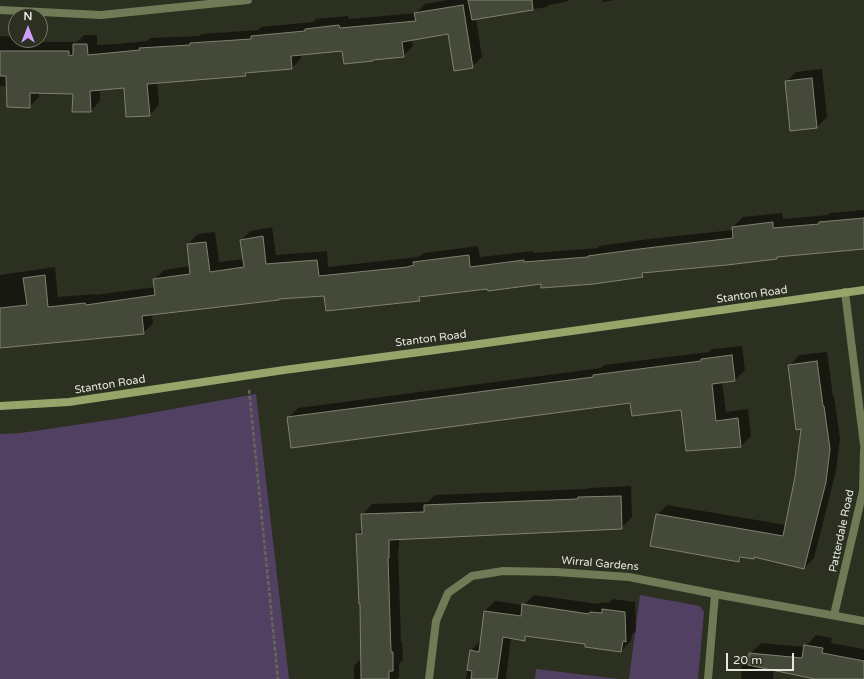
<!DOCTYPE html>
<style>
body{margin:0}
#map{position:relative;width:864px;height:679px;overflow:hidden;background:#2c3021;font-family:"Varela Round",sans-serif}
canvas{display:block}
.north{position:absolute;left:8px;top:8px;width:40px;height:40px;box-sizing:border-box;background:#2c3021;border:1px solid #76796c;border-radius:50%;rotate:0deg;font-size:11px;font-weight:700;line-height:16px;text-align:center;color:#e5e7dd}
.north::after{content:'';display:block;margin:auto;width:14px;height:18px;background:#d19dfe;clip-path:polygon(50% 0,100% 100%,50% 72%,0 100%)}
.scale{position:absolute;left:726px;top:653px;width:68px;height:18px;box-sizing:border-box;border:2px solid #e5e7dd;border-top:0;padding-left:5px;font-size:12px;line-height:14px;white-space:nowrap;color:#e5e7dd;-webkit-text-stroke:3px #2c3021;paint-order:stroke}
</style>
<div id="map">
<canvas width="864" height="679"></canvas>
<div class="north">N</div>
<div class="scale">20 m</div>
</div>
<script>
const context = document.querySelector('canvas').getContext('2d');
context.lineJoin = 'round';
function fillPath(path, color) { context.fillStyle = color; context.fill(path, 'evenodd'); }
const toPath = rows => new Path2D(rows.map(r => 'M' + r).join(''));
function trace(path, color, width, dash) { context.strokeStyle = color; context.lineWidth = width; context.lineCap = dash ? 'butt' : 'round'; context.setLineDash(dash || []); context.stroke(path); }
function write(font, color, halo, rows, align = 'center') {
  context.font = font + ' "Varela Round",sans-serif'; context.lineWidth = 3; context.setLineDash([]); context.textBaseline = 'middle'; context.strokeStyle = halo; context.fillStyle = color; for (const [text, x, y, turn = 0] of rows) {
    context.save(); context.translate(x, y); context.rotate((+turn || 0) * Math.PI / 180); context.textAlign = isNaN(turn) ? turn : align; if (halo) context.strokeText(text, 0, 0); context.fillText(text, 0, 0); context.restore();
  }
}
const green = toPath([
 [256,394,289,679,0,679,0,434,21,433,123,418],
 [640,595,700,606,704,612,698,679,629,679],
 [536,669,619,679,535,679]
]);
const shadow = toPath([
 [448,0,569,0,566,2,548,5,547,7,476,18,482,57,472,67,449,33,412,39,413,46,403,56,374,59,373,61,343,50,301,54,301,58,292,68,249,72,245,76,157,82,159,105,150,115,125,87,100,89,100,101,91,111,74,93,39,92,39,97,29,107,8,86,0,86,0,36,16,37,16,40,25,40,25,42,77,42,84,35,97,35,97,45,116,44,147,41,150,38,200,36,201,34,258,30,261,27,313,22,316,19,348,16,349,19,416,13,425,4],
 [603,0,614,0,603,2],
 [822,69,827,117,817,127,786,82,796,72],
 [864,210,864,248,778,256,777,258,647,272,642,276,488,288,424,296,419,300,325,295,281,298,279,300,152,314,153,323,143,333,0,348,0,275,55,267,58,297,95,294,95,295,155,287,154,280,164,270,190,266,188,244,198,234,215,232,219,262,244,259,241,240,251,231,272,227,276,255,327,251,328,267,418,257,424,253,478,246,480,257,533,251,533,253,598,248,599,246,649,239,733,230,733,227,743,217,782,213,783,219,828,215,830,213],
 [742,346,745,370,735,380,722,382,726,412,748,409,751,436,741,446,686,450,682,409,631,402,288,418,298,408,601,368,604,365,709,352,712,349],
 [827,352,833,396,834,396,840,439,836,471,814,558,804,568,755,556,753,558,744,556,739,561,657,515,667,505,786,525,796,477,802,428,789,366,799,355],
 [631,486,632,517,621,528,399,539,399,547,398,549,401,642,402,642,403,660,399,664,399,677,397,679,354,679,354,666,362,658,361,603,357,534,362,529,362,515,372,504,428,502,435,495,587,489,589,488],
 [534,595,599,604,601,602,609,603,613,599,635,602,636,631,632,634,631,641,621,651,586,643,528,635,524,640,511,637,506,679,466,679,471,651,481,640,485,611,495,601,524,605],
 [816,635,832,638,831,643,864,649,864,679,812,679,813,677,774,669,773,679,741,679,742,665,750,657,750,654,761,643,805,647]
]);
const building = toPath([
 [468,0,532,0,533,10,472,20,468,0],
 [463,5,473,68,454,71,448,34,402,42,404,57,373,60,373,61,344,64,342,51,291,56,292,69,245,73,246,76,147,84,150,116,126,117,124,88,90,91,91,112,72,112,73,94,30,93,30,108,7,107,6,76,0,76,0,51,69,51,69,56,73,55,73,44,87,44,88,55,140,50,139,48,190,45,190,43,251,39,251,36,305,31,305,29,339,25,340,28,416,21,414,13,463,5],
 [812,78,817,128,790,131,785,81,812,78],
 [864,218,864,249,777,257,777,259,727,265,642,273,643,277,594,284,541,288,541,284,488,291,487,289,419,297,420,301,326,311,324,296,279,299,279,300,142,316,144,334,0,348,0,308,27,305,23,278,45,275,48,307,85,303,86,305,155,295,153,279,190,274,187,244,206,242,210,272,244,267,240,240,263,236,266,264,317,260,319,276,407,267,414,265,413,262,469,255,470,267,524,260,524,262,588,257,588,256,639,249,733,238,732,227,773,222,773,228,819,224,819,222,864,218],
 [732,355,735,381,712,384,716,421,738,418,741,447,686,451,681,410,632,416,630,403,291,448,287,417,593,377,593,375,701,361,701,359,732,355],
 [817,361,823,406,824,406,830,449,826,482,804,569,754,557,754,559,740,557,739,562,650,546,656,514,783,536,795,477,801,429,796,430,788,365,817,361],
 [621,496,622,529,389,540,389,558,388,558,391,652,393,652,393,671,389,671,389,679,361,679,360,604,359,604,356,534,362,534,361,514,424,512,424,505,578,499,578,497,621,496],
 [522,604,589,614,590,612,602,613,602,609,625,612,626,642,623,641,621,652,585,647,585,644,525,636,525,641,503,637,497,679,471,679,472,671,467,670,470,650,479,652,484,611,521,616,522,604],
 [804,645,823,648,822,653,864,661,864,679,815,679,748,665,749,653,802,658,804,645]
]);
const path = toPath([
 [249,390,278,679]
]);
const street = toPath([
 [0,10,101,15,248,0],
 [845,292,864,445],
 [834,615,863,491,864,450],
 [429,679,436,621,448,593,472,576,503,571,556,572,629,577,715,594,864,621],
 [708,679,715,594]
]);
const secondary = toPath([
 [0,406,69,402,284,370,458,347,864,290]
]);
const streetNames = [
 ["Stanton Road",752,295,-8],
 ["Stanton Road",431,339,-7],
 ["Stanton Road",110,385,-9],
 ["Patterdale Road",842,531,-78],
 ["Wirral Gardens",600,564,5]
];
fillPath(green, '#524062');
fillPath(shadow, '#0007');
fillPath(building, '#454939');
trace(building, '#7e8270', 1);
trace(path, '#64675a', 2.5, [4, 2]);
trace(street, '#717a56', 8);
trace(secondary, '#97a46a', 8);
write('11px', '#e5e7dd', '#2c3021', streetNames);
</script>
